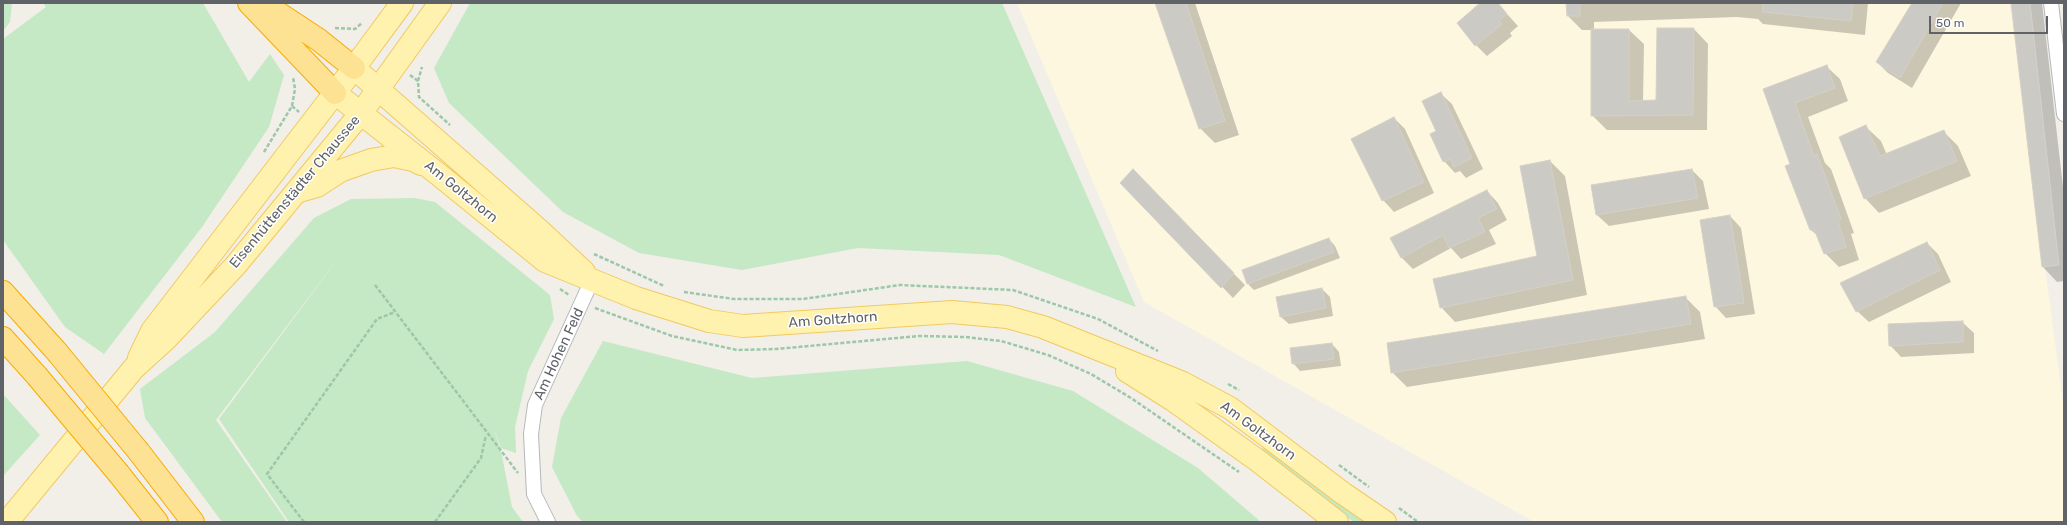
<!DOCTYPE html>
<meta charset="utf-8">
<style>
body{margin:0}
#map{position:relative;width:2067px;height:525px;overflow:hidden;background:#f1efe8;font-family:Rubik,sans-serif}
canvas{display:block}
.frame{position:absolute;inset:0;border:4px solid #5f6368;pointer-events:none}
.scale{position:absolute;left:1929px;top:16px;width:119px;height:18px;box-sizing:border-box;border:2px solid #5f6368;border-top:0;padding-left:5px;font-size:12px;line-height:14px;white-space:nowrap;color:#5f6368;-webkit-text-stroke:3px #fff;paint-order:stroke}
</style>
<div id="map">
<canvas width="2067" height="525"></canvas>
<div class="frame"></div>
<div class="scale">50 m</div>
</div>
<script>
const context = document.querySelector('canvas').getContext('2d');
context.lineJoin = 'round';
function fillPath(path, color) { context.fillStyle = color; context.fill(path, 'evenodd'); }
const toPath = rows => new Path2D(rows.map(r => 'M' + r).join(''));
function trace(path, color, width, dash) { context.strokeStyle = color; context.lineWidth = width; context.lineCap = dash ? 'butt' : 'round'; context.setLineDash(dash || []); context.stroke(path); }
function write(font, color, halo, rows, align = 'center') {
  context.font = font + ' Rubik,sans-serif'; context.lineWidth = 3; context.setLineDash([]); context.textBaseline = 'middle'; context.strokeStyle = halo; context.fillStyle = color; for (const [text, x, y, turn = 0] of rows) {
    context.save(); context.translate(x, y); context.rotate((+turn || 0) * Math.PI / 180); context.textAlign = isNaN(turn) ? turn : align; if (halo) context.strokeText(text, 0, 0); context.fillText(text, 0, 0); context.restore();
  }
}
const commercial = toPath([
 [1017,3,2010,3,2064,411,2064,522,1534,522,1144,302]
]);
const green = toPath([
 [3,3,12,3,10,22,3,31],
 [43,3,203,3,249,82,270,54,284,75,269,127,202,227,104,354,65,327,3,240,3,39,46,7],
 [470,3,1002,3,1136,307,999,255,858,248,742,270,639,253,563,212,449,103,434,68],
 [415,198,435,202,550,295,554,319,528,371,515,427,516,453,501,448,493,426,461,386,493,426,501,451,512,507,523,522,289,522,219,419,345,249,216,420,287,522,222,522,145,418,140,389,215,332,314,218,351,199],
 [603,341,752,378,967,361,1073,391,1198,468,1261,522,583,522,577,516,552,467,561,418],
 [3,394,40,435,3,476],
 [1265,445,1367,522,1354,522,1325,502,1260,452]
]);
const shadow = toPath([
 [1156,3,1195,3,1239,135,1215,143,1200,128],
 [1482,3,1497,3,1518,26,1510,33,1512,36,1487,56,1476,45],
 [1567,3,1868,3,1865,35,1763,24,1758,19,1737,17,1594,22,1594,30,1629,30,1644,44,1643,102,1657,101,1694,29,1708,44,1707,130,1607,130,1592,115,1592,30,1582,30,1568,16],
 [1913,3,1961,3,1912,88,1888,73,1877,62],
 [2016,3,2042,3,2064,196,2064,281,2057,282,2043,267,2012,5],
 [1826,66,1840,79,1848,101,1808,117,1825,163,1831,169,1854,233,1851,234,1859,260,1839,267,1825,253,1819,237,1811,230,1791,164,1764,90],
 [1440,93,1452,104,1483,169,1466,178,1460,171,1455,173,1444,161,1437,131],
 [1394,118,1405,129,1434,193,1394,212,1383,200],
 [1866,127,1881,141,1887,155,1943,131,1958,146,1971,176,1879,213,1865,198],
 [1550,161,1565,176,1587,295,1455,322,1441,307,1538,257],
 [1692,170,1703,181,1709,209,1609,226,1597,215],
 [1144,182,1245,285,1233,298,1121,183],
 [1487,191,1498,203,1507,220,1489,230,1496,244,1461,259,1451,248,1413,269,1402,258,1391,238],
 [1730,216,1741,228,1755,314,1726,318,1715,306],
 [1329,239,1335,246,1340,258,1254,290,1248,284],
 [1927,243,1938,254,1951,282,1869,322,1857,311],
 [1322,289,1330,297,1333,316,1289,324,1281,317,1277,298],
 [1685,297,1700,312,1705,339,1407,387,1392,372],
 [1962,322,1974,333,1974,353,1901,357,1890,345],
 [1332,344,1339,352,1341,366,1300,371,1293,363]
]);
const building = toPath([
 [1155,3,1186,3,1225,121,1199,129,1155,3],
 [1480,3,1498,3,1507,14,1499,21,1502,24,1475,46,1457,23,1480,3],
 [1566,3,1580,3,1580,16,1567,16,1566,3],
 [1763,3,1853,3,1851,21,1763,12,1763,3],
 [1912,3,1943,3,1900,78,1876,62,1912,3],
 [2011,3,2030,3,2059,265,2042,267,2011,3],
 [1657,28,1694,28,1693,115,1591,116,1591,29,1629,29,1629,101,1656,100,1657,28],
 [1827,65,1835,88,1795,103,1814,156,1817,154,1841,219,1838,221,1846,247,1824,254,1814,229,1810,230,1785,166,1790,164,1763,89,1827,65],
 [1441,92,1472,158,1454,167,1450,159,1443,162,1430,134,1436,131,1422,101,1441,92],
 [1394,117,1424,182,1382,201,1351,139,1394,117],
 [1866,125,1880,156,1944,130,1957,161,1864,199,1839,137,1866,125],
 [1550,160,1573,280,1440,308,1433,279,1537,256,1520,166,1550,160],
 [1133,169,1234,273,1221,288,1120,183,1133,169],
 [1692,169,1698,198,1596,215,1591,185,1692,169],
 [1487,190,1497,209,1478,218,1485,232,1449,248,1443,235,1401,258,1390,238,1487,190],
 [1730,215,1744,303,1714,307,1700,220,1730,215],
 [1329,238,1334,252,1247,284,1242,270,1329,238],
 [1927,242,1940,270,1856,312,1840,283,1927,242],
 [1322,288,1326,308,1280,317,1276,297,1322,288],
 [1686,296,1691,324,1391,373,1387,343,1686,296],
 [1963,321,1963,342,1889,346,1888,324,1963,321],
 [1332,343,1334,359,1292,364,1290,348,1332,343]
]);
const path = toPath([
 [335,28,355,29,362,23],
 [410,75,418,81,419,97,450,125],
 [418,81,422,67],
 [292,106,299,112],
 [264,152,292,106,295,89,293,77],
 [594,254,664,286],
 [375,285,518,473],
 [560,289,569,295],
 [684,292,734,299,803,299,900,285,1013,290,1098,319,1158,351],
 [595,308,672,336,737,350,776,349,919,336,965,337,1001,341,1048,355,1091,374,1131,398,1239,472],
 [1228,384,1239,390],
 [1339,465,1369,487],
 [1399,508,1418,522],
 [304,522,267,474,377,319,395,312],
 [435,522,481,458,486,435]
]);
const street = toPath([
 [2051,3,2064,114],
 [548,522,534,494,531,434,535,405,592,280]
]);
const primary = toPath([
 [354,68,539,230,584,272],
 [335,93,438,174,545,261,636,298,709,321,743,326,952,312,1007,317,1043,327,1183,383,1230,408,1344,494,1385,522],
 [296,192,317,186,340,171,371,160,394,156,413,160,421,164],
 [139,358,152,331,354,68,402,3],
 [1127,371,1173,400,1257,460,1337,522],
 [7,522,134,368,167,338,235,266,361,113,440,3]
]);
const highway = toPath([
 [249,3,335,93],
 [263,3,319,40,354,68],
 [3,292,57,352],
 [3,338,37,376],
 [139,452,193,522],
 [119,474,157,522]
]);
const highwayBridge = toPath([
 [57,352,139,452],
 [37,376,119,474]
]);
const streetNames = [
 ["Eisenhüttenstädter Chaussee",295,192,-50],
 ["Am Goltzhorn",461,192,39],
 ["Am Goltzhorn",833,320,-4],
 ["Am Hohen Feld",559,354,-65],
 ["Am Goltzhorn",1258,431,36]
];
fillPath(commercial, '#fef7e0');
fillPath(green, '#c5e8c5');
fillPath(shadow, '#0003');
fillPath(building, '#cccac5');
trace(building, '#d6d1c6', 1);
trace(street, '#b5b8bc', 16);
trace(primary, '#f2c960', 24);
trace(highway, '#f9ab00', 24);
trace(path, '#9cc7a9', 2.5, [4, 2]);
trace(street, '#fff', 14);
trace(primary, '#fff2af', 22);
trace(highway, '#fde293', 22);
trace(highwayBridge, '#f9ab00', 24, []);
trace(highwayBridge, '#fde293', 22);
write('14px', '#5f6368', '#fff', streetNames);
</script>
